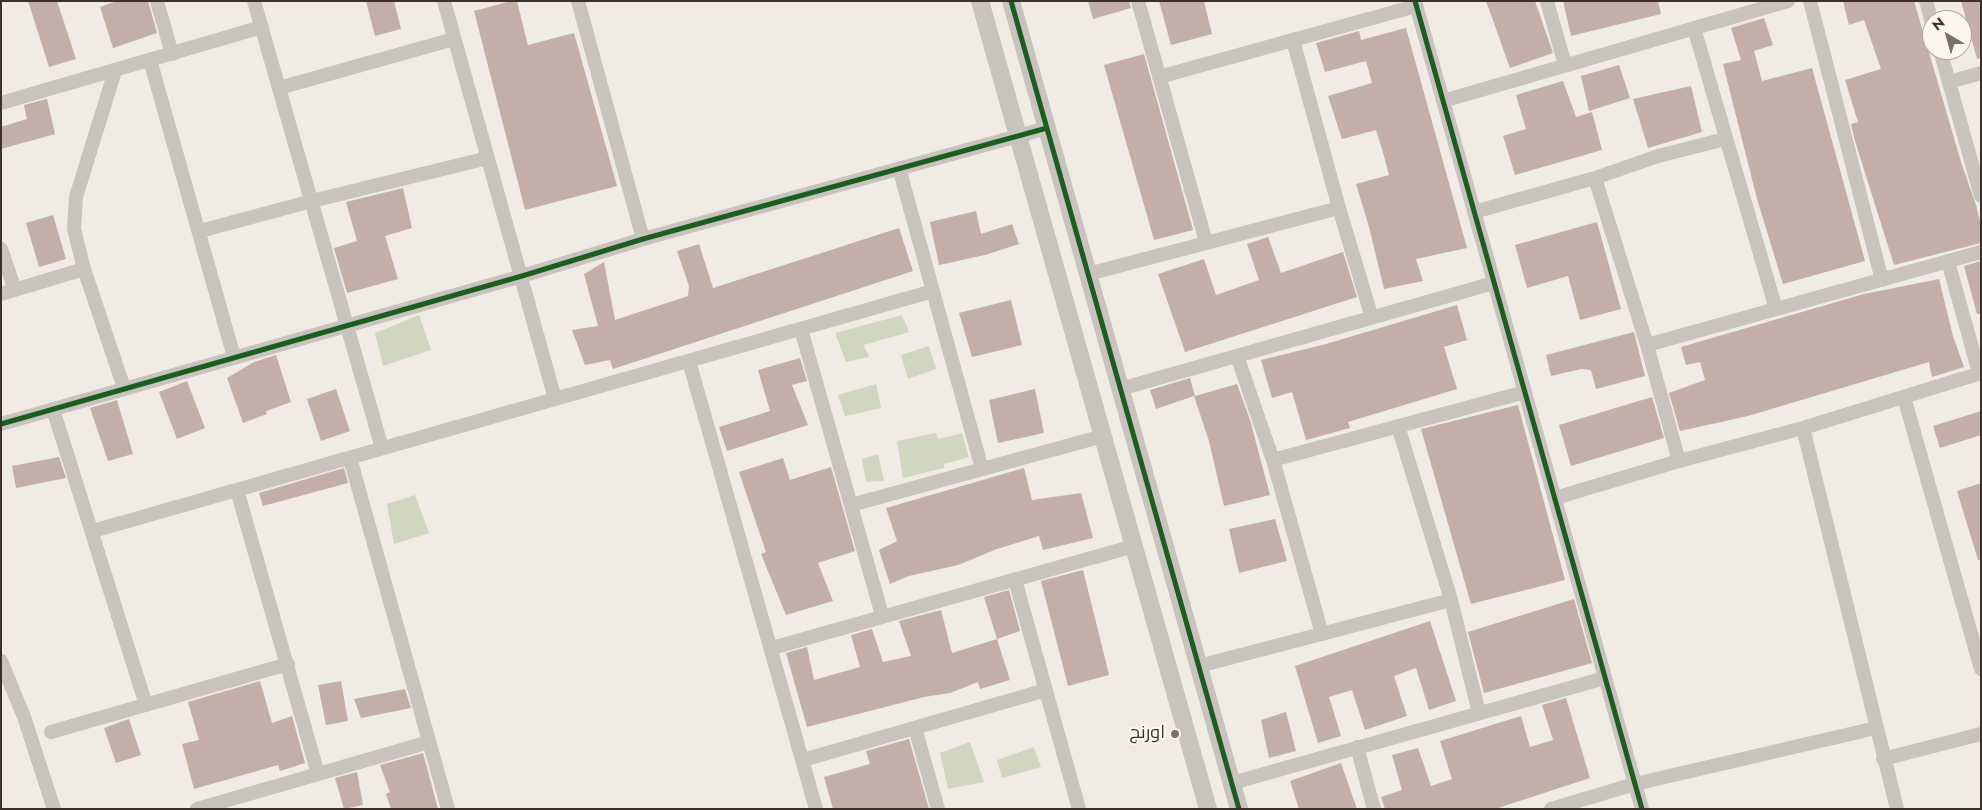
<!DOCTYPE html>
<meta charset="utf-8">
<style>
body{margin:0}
#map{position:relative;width:1982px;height:810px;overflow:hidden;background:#f0ebe5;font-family:Jost,sans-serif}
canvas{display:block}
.frame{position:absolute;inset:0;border:2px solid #3b302b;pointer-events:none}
.north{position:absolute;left:1922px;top:10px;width:50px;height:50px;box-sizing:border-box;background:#fbf5ee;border:1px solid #aea6a0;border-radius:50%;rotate:322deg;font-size:14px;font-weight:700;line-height:20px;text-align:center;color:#3b302b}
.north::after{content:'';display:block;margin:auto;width:18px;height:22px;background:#7a716c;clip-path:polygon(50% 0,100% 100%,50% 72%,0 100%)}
</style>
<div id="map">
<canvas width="1982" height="810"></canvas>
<div class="frame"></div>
<div class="north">N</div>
</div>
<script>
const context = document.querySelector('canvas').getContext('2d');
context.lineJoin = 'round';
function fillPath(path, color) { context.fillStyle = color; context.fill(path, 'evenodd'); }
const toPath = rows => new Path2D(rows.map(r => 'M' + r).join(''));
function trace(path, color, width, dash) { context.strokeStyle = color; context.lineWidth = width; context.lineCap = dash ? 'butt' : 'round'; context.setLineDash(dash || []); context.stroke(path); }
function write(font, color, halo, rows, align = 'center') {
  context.font = font + ' Jost,Cairo,sans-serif'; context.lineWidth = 4; context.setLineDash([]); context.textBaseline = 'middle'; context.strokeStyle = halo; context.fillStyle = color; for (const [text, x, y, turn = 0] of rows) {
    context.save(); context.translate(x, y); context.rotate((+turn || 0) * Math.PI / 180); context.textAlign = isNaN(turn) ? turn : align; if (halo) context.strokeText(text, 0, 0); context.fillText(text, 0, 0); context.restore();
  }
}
const green = toPath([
 [419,315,431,350,383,366,375,333],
 [902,315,909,332,864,345,869,357,846,362,835,333],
 [929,346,936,369,908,379,901,355],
 [876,384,881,408,845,416,838,395],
 [936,433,938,439,962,433,969,457,944,464,944,468,903,478,897,441],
 [878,454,884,481,866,482,862,459],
 [415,495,429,533,394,544,387,504],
 [970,742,984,782,948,789,940,753],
 [1034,747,1041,767,1002,778,997,760]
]);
const building = toPath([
 [28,1,57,1,76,59,49,67],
 [117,1,148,1,157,33,113,48,100,7],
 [366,1,394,1,401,29,375,36],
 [511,1,517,1,528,45,574,33,617,186,525,210,474,11],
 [1088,1,1129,1,1131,8,1093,19],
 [1159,1,1204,1,1212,34,1171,45],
 [1486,1,1535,1,1553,53,1510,68],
 [1563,1,1658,1,1661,14,1571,36],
 [1843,1,1914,1,1961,162,1976,205,1981,225,1981,243,1894,265,1855,141,1851,124,1858,122,1845,80,1881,69,1864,20,1849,25],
 [1961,1,1981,1,1981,58,1977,59],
 [1764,18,1773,45,1754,51,1762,81,1812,68,1865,261,1783,284,1757,199,1723,64,1741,60,1731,28],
 [1406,28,1467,248,1416,259,1423,281,1384,289,1369,227,1356,184,1389,175,1382,149,1376,130,1342,139,1328,96,1372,83,1366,61,1325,72,1316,43,1359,31,1361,40],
 [1144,54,1193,230,1154,240,1104,65],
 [1619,65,1630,98,1589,111,1581,76],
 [1563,81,1576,117,1592,112,1602,150,1515,175,1503,136,1526,129,1516,95],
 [1691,86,1702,132,1648,148,1633,99],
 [47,99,55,134,1,149,1,127,27,119,24,105],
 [403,188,412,228,385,236,398,279,347,293,334,248,357,241,346,202],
 [976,211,981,234,1012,224,1019,244,985,255,939,265,930,222],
 [53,215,66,259,39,267,26,223],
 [1597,222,1621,309,1580,320,1568,276,1527,288,1515,245],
 [899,228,913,271,613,369,610,360,585,365,572,330,598,326,584,274,604,262,615,320,688,296,689,286,677,251,699,244,713,288],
 [1268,237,1281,273,1343,252,1357,297,1185,352,1158,274,1204,259,1216,295,1259,280,1247,244],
 [1981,261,1981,314,1977,314,1964,266],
 [1939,279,1953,336,1964,367,1932,377,1929,362,1748,416,1680,431,1669,393,1705,380,1700,362,1686,365,1681,347,1864,294],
 [1011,300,1022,345,972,357,959,313],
 [1457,305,1467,340,1444,347,1457,389,1348,422,1350,428,1306,440,1292,392,1272,398,1261,360,1326,344],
 [1634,332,1645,376,1596,389,1591,370,1581,369,1551,376,1546,355],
 [276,355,291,402,266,411,267,414,243,423,227,378,254,362],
 [800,358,807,381,792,385,808,425,727,451,719,427,770,411,758,370],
 [1190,378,1195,396,1237,384,1250,420,1270,495,1224,506,1209,441,1194,396,1156,409,1150,390],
 [187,381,205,428,177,439,159,392],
 [336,389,350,431,321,441,307,399],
 [1035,389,1044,433,998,443,989,400],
 [1652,397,1664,438,1571,466,1559,425],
 [117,400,133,454,108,461,90,408],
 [1518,405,1565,580,1471,604,1421,429],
 [1981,411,1981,435,1940,448,1933,426],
 [59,457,66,478,16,488,12,466],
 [783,458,790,480,831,467,855,551,818,563,833,601,786,615,761,554,766,552,739,472],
 [344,468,348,483,263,506,259,493],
 [1024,468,1032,500,1081,493,1093,538,1043,550,1039,536,997,549,958,565,909,576,890,584,879,550,897,541,886,508],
 [1981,483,1981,560,1978,560,1957,491],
 [1275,519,1287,561,1239,573,1229,529],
 [1083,570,1109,675,1068,686,1041,581],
 [1009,590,1020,631,997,639,984,597],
 [1574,599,1592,663,1484,693,1468,632],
 [941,610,952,653,997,639,1010,680,980,689,978,682,950,693,924,697,807,727,786,653,807,647,814,680,860,667,851,635,872,629,883,662,911,656,899,621],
 [1430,621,1456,701,1429,710,1416,668,1394,676,1407,716,1365,730,1352,690,1329,697,1341,736,1318,743,1295,666],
 [260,681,272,723,292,716,305,763,280,771,278,765,194,789,182,744,199,740,188,702],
 [341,681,348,721,326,725,318,685],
 [405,689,411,708,361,718,354,699],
 [1566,698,1590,778,1495,809,1385,809,1381,797,1402,790,1392,755,1418,748,1431,786,1452,779,1440,741,1521,716,1530,747,1553,740,1542,705],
 [1286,712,1296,751,1269,758,1261,720],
 [129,719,141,755,116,763,104,728],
 [909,739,929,809,833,809,824,777,870,764,866,751],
 [423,753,438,809,391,809,386,794,390,792,380,765],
 [1341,763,1357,809,1299,809,1290,781],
 [357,772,363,805,344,809,335,778]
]);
const minor = toPath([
 [157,1,172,54],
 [254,1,382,448],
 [444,1,555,399],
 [578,1,643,239],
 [1138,1,1206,242],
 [1415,1,1642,809],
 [1547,1,1565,65],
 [1810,1,1882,280],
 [1926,1,1932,23],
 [1694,28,1776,309],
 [1293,40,1339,208,1372,318],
 [1940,50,1981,196],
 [150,60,234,357],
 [115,71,76,197,74,229,84,269,124,388],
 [1159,77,1416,6],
 [1949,82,1981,73],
 [279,88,454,39],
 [1443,101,1788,1],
 [1,103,262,27],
 [899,168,982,469],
 [1595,178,1647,345,1679,461],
 [1474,212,1595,178,1658,156,1725,139],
 [200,231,312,201,488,158],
 [1,249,15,290],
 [1948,261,1979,373],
 [1088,274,1339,208],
 [1,294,84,269],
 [801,329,882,615],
 [1647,345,1981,252],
 [1237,356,1273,460,1322,634],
 [689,361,816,809],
 [1120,389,1494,283],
 [1904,397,1981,669],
 [53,409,146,705],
 [1,424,522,276,643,239,1047,128],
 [1398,426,1451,600,1479,713],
 [1803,428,1897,809],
 [350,458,448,809],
 [1273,460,1525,392],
 [237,490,318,774],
 [1555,498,1679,461,1803,428,1981,373],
 [851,505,1103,436],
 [93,531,933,291],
 [1015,580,1079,809],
 [772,648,1134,546],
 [1,661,24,717,54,809],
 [1199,666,1451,600],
 [915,728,938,809],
 [51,732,288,664],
 [1357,747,1374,809],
 [1883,759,1981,734],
 [803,760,1046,690],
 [1232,783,1605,678],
 [197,809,429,742],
 [1551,809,1635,784,1876,728]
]);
const tertiary = toPath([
 [980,1,1208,809],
 [1011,1,1239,809]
]);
const cycleway = toPath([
 [1011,1,1239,809],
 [1415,1,1642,809],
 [1,424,522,276,643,239,1047,128]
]);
const markers = [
 [1175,734,5,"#7a716c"]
];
const poiNames = [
 ["اورنج",1165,734]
];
fillPath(green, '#d1d6bf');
fillPath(building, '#c3afa7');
trace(minor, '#c9c3be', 14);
trace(tertiary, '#c9c3be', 18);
trace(cycleway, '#1b5e20', 5);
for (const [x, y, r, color] of markers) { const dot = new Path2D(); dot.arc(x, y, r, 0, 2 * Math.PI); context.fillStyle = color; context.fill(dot); trace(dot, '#fbf5ee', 2); }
write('18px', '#3b302b', '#fbf5ee', poiNames, 'right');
</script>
